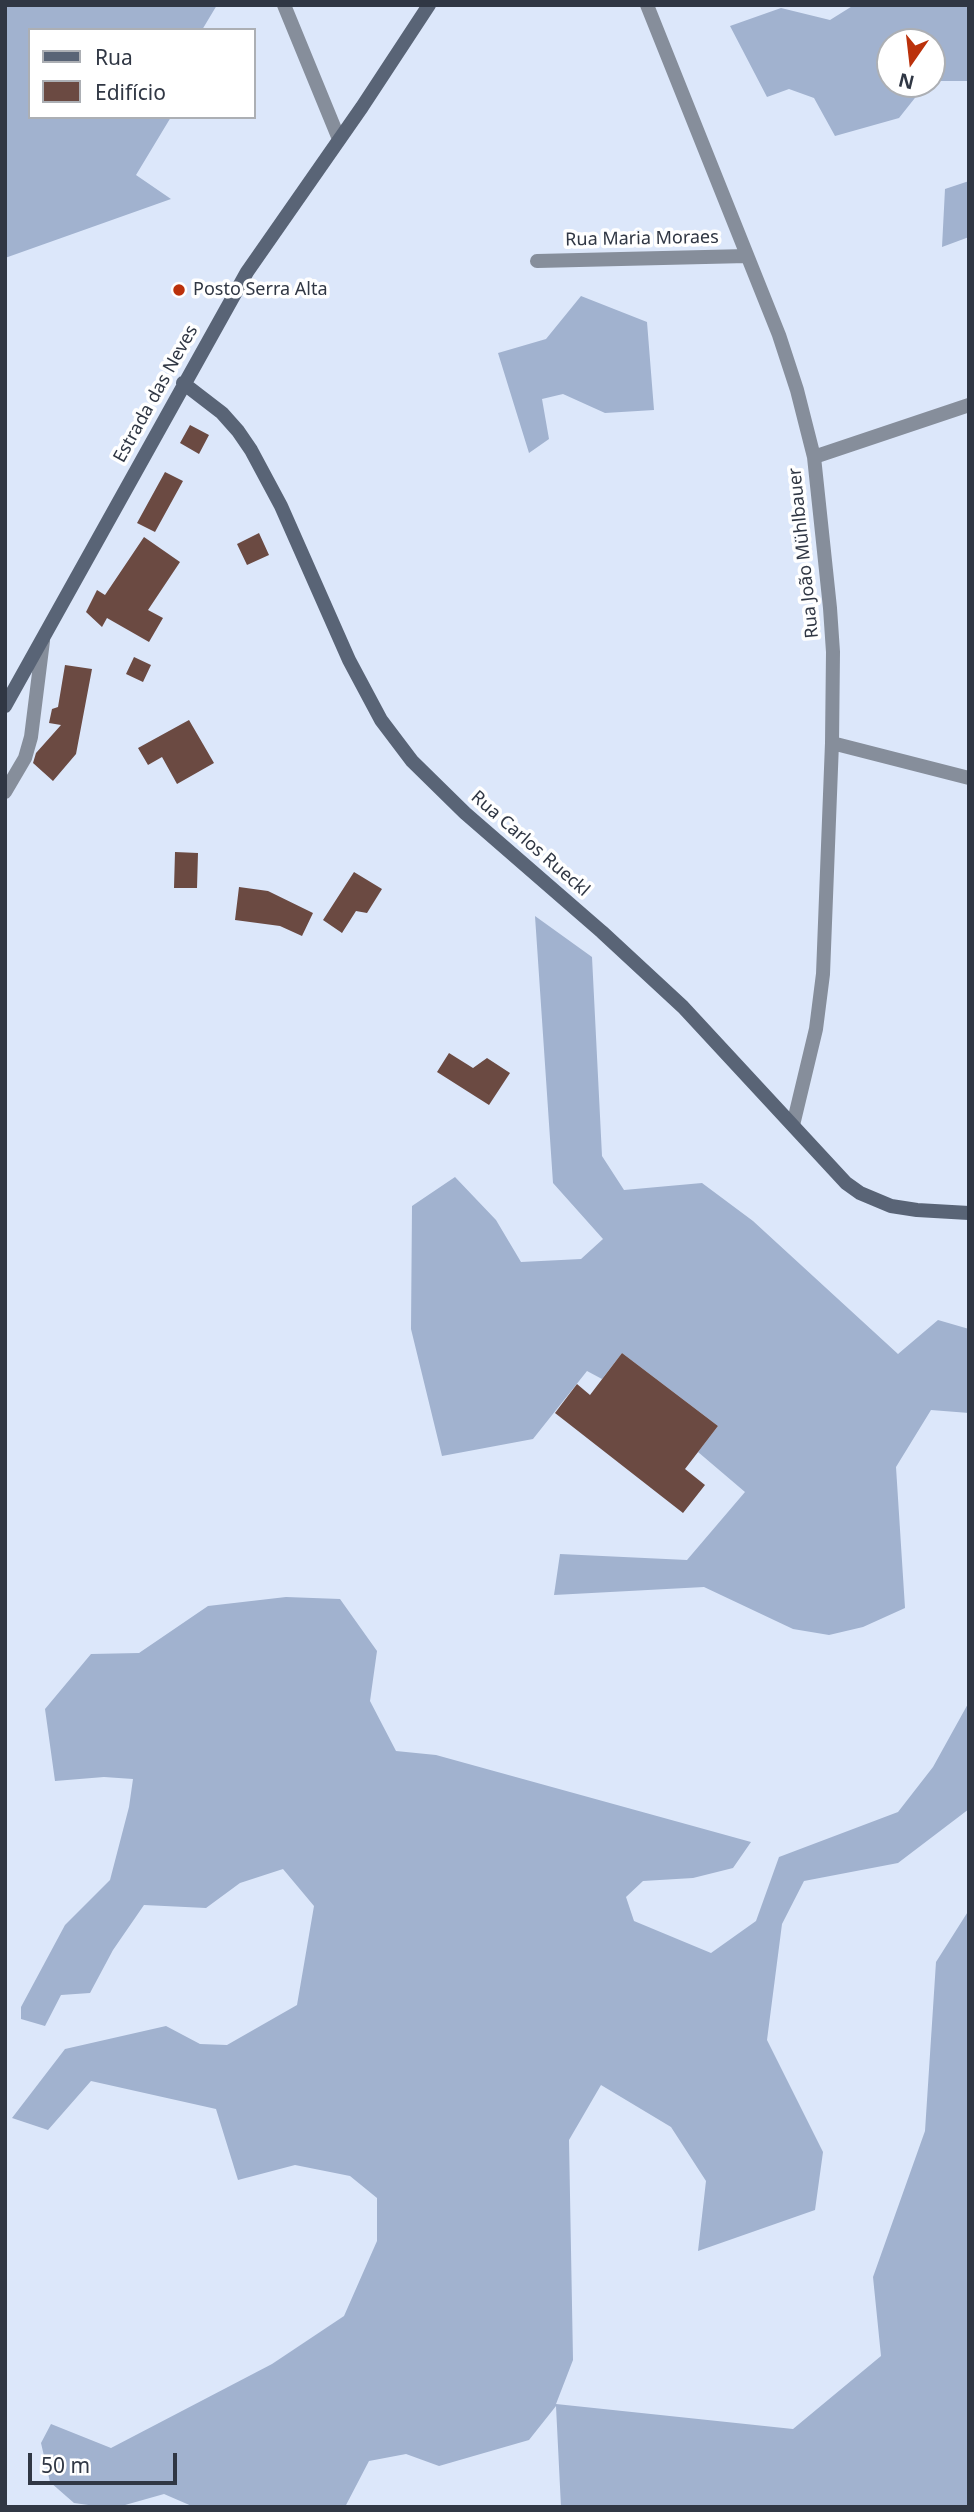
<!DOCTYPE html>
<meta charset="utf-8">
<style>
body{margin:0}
#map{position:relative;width:974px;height:2512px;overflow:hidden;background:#dce7fa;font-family:"Noto Sans",sans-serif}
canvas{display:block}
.frame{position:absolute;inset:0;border:7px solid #303744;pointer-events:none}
.legend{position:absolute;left:28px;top:28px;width:228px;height:91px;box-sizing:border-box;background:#fff;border:2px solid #acafb4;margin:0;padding:9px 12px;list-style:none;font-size:21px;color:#303744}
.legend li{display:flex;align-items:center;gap:14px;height:35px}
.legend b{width:35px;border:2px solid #acafb4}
.north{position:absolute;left:876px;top:28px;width:70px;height:70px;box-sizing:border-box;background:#fff;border:2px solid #acafb4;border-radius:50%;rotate:194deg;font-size:19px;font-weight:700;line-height:28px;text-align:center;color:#303744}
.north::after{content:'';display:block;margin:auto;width:24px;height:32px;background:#bb310b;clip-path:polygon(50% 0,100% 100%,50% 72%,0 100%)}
.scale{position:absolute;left:28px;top:2453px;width:149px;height:32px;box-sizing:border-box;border:4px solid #303744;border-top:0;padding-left:9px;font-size:21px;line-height:24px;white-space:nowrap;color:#303744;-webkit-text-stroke:5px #fff;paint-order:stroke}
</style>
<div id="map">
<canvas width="974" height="2512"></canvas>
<div class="frame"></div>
<ul class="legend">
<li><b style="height:9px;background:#596476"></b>Rua</li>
<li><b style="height:19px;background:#6b4a42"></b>Edifício</li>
</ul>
<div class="north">N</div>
<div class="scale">50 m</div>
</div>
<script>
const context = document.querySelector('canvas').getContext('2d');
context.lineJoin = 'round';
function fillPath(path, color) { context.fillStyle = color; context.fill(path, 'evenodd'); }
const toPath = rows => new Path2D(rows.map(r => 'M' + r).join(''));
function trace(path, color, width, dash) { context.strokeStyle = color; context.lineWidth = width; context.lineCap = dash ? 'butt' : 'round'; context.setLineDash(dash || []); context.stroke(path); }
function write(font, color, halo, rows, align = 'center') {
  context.font = font + ' "Noto Sans",sans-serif'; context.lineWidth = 7; context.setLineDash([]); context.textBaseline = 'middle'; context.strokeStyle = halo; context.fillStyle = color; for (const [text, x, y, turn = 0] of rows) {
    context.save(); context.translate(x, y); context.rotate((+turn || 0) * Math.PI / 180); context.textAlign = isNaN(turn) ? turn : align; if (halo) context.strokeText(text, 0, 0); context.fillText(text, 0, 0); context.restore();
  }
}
const forest = toPath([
 [5,5,217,5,202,30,30,30,30,117,171,117,136,175,171,199,5,258],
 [854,5,969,5,969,81,932,81,932,42,890,42,890,84,926,84,899,118,835,136,814,98,789,89,767,97,730,26,781,8,830,20],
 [969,181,969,237,942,247,945,189],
 [581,296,647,322,654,410,605,413,563,394,542,399,549,439,529,453,498,353,546,339],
 [535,916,592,957,602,1156,624,1190,702,1183,753,1221,898,1354,938,1320,969,1329,969,1413,931,1410,896,1467,905,1608,863,1627,829,1635,793,1629,704,1587,554,1595,560,1554,687,1560,745,1492,698,1452,718,1426,622,1353,602,1379,587,1371,533,1439,442,1456,411,1329,412,1206,455,1177,496,1220,521,1262,581,1259,603,1239,553,1183],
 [286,1597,340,1599,377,1651,370,1701,396,1751,436,1755,751,1842,733,1868,693,1878,643,1881,626,1897,634,1921,711,1953,756,1921,779,1857,898,1812,933,1767,969,1702,969,1809,898,1863,804,1881,782,1924,767,2040,823,2152,815,2210,698,2251,706,2181,671,2127,601,2085,569,2140,573,2360,556,2404,793,2429,881,2356,873,2277,925,2131,936,1962,969,1910,969,2507,561,2507,556,2406,529,2440,439,2466,406,2454,369,2461,345,2507,194,2507,164,2494,118,2507,103,2507,74,2503,50,2482,41,2443,51,2424,111,2448,272,2364,344,2316,377,2241,377,2198,350,2176,295,2165,238,2180,216,2109,91,2081,48,2130,12,2118,65,2049,166,2026,200,2044,227,2045,297,2005,314,1906,283,1869,240,1883,206,1908,144,1905,113,1950,90,1993,61,1995,45,2026,21,2019,21,2007,65,1925,110,1880,129,1807,133,1779,104,1777,55,1781,45,1709,91,1654,139,1653,208,1606]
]);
const building = toPath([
 [190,425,209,435,199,454,180,443],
 [165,472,183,481,155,532,137,523],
 [259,533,269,555,247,565,237,544],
 [144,537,180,562,148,610,163,618,149,642,107,618,102,627,86,612,97,590,105,595],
 [134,657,151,665,143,682,126,674],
 [65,665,92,669,76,754,53,781,33,763,36,753,61,725,49,723,52,709,58,707],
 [189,720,214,763,177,784,162,757,148,765,138,748],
 [175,852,198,853,197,888,174,888],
 [354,872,382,889,367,913,356,911,342,933,323,920],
 [239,887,268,891,313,913,302,936,280,926,235,920],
 [449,1053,473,1068,487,1058,510,1073,489,1105,437,1072],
 [622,1353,718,1426,685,1469,705,1485,683,1513,555,1413,577,1384,590,1395]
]);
const street = toPath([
 [284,5,339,139],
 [647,5,779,335,797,390,814,457,830,608,833,652,832,743,823,974,816,1029,793,1125],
 [537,261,747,256],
 [814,457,969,405],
 [832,743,969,778],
 [5,792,25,758,31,737,43,641]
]);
const secondary = toPath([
 [183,383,222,413,238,431,251,450,281,506,349,660,381,720,412,761,465,813,602,932,683,1007,846,1183,860,1193,891,1206,917,1210,969,1213],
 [5,706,247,272,362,107,429,5]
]);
const markers = [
 [179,290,7,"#bb310b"]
];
const streetNames = [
 ["Rua Maria Moraes",642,239,-1],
 ["Estrada das Neves",156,394,-61],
 ["Rua João Mühlbauer",804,553,-96],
 ["Rua Carlos Rueckl",530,844,41]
];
const poiNames = [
 ["Posto Serra Alta",193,290]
];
fillPath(forest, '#a1b2cf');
fillPath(building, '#6b4a42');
trace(street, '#868e9b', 14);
trace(secondary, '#596476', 14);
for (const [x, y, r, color] of markers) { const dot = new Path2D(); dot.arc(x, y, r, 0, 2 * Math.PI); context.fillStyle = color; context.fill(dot); trace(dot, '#fff', 2.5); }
write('18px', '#303744', '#fff', streetNames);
write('18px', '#303744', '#fff', poiNames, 'left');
</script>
